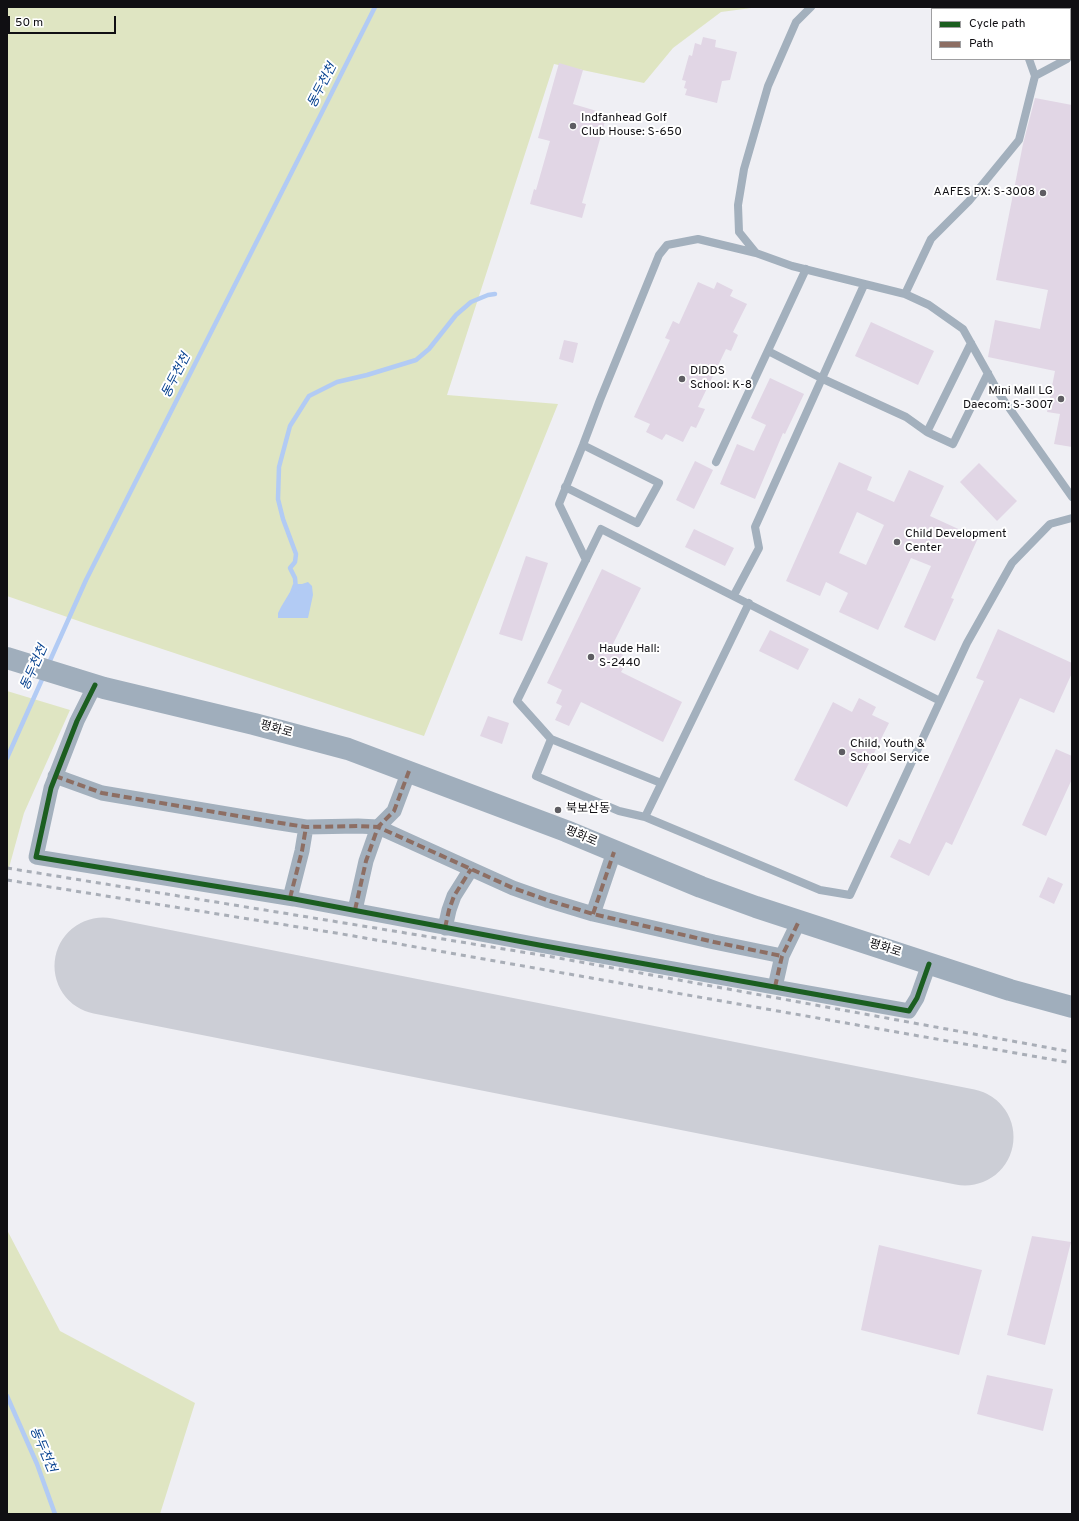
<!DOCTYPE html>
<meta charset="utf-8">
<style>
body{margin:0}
#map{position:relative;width:1079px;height:1521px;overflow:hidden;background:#efeff4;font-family:Overpass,sans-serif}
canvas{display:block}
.frame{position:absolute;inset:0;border:8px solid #100f13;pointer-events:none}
.legend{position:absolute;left:931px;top:8px;width:140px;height:52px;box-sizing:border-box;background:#fff;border:1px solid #9f9fa1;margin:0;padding:5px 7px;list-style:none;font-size:12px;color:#100f13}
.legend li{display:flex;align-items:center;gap:8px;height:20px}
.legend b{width:20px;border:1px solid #9f9fa1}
.scale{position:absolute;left:8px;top:16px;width:108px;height:18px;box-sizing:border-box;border:2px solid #100f13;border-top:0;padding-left:5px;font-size:12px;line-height:14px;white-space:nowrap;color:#100f13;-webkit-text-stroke:3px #fff;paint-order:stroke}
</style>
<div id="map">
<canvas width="1079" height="1521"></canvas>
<div class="frame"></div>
<ul class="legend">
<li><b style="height:5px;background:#1b5e20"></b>Cycle path</li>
<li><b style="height:5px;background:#8d6e63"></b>Path</li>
</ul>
<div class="scale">50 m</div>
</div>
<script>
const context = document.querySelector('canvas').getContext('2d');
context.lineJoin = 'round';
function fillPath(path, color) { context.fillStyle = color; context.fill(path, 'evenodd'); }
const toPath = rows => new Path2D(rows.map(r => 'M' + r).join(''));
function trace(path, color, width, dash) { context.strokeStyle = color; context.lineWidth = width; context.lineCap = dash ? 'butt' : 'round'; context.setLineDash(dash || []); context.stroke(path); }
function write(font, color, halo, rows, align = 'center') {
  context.font = font + ' Overpass,"Noto Sans KR",sans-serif'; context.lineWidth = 4; context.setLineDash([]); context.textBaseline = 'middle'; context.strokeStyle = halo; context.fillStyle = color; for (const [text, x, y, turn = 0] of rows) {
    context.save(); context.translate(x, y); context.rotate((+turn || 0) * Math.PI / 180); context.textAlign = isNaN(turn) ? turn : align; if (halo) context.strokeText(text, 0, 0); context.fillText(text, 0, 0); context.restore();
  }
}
const green = toPath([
 [7,7,759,7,721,12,673,48,644,83,554,64,447,395,558,404,424,736,93,626,7,596],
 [7,691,70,710,24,813,7,875],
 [7,1230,60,1331,195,1403,160,1514,7,1514]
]);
const water = toPath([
 [308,582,312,586,313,595,308,618,278,618,278,613,281,607,290,592,293,584,302,584]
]);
const stream = toPath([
 [296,590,295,578,290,568,295,562,296,554,283,519,278,499,279,467,290,426,309,396,337,382,367,375,416,360,429,349,456,315,471,302,488,295,495,294],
 [48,665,86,580,375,7],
 [7,758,44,675],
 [7,1396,37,1464,55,1514]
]);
const runway = toPath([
 [103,966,965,1137]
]);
const building = toPath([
 [703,37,716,40,715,47,737,52,730,80,722,81,717,103,685,95,687,89,684,88,686,81,682,80,689,55,692,56,695,43,701,45],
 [559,63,583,70,573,104,607,114,582,203,586,204,582,218,530,204,534,189,536,190,550,141,538,138],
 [1035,98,1072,105,1072,447,1054,444,1060,414,1047,412,1055,371,988,357,995,320,1040,329,1048,290,996,280,1023,144],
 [698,282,714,289,717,282,733,290,730,296,747,304,733,332,738,335,731,351,726,349,698,407,705,409,696,428,691,426,683,442,666,434,662,440,646,432,650,424,634,417,670,340,665,338,673,321,679,324],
 [871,322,934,351,918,385,855,356],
 [564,340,578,343,573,363,559,359],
 [770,378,804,394,785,434,783,433,755,499,720,484,737,444,754,451,766,425,751,418],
 [695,461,713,470,694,509,676,500],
 [839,462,872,477,867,490,894,502,909,470,944,486,930,516,978,538,951,598,954,599,935,641,904,627,931,566,911,558,878,630,839,612,848,593,826,582,820,596,786,581],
 [857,512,884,525,866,565,839,553],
 [979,463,1017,501,997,521,960,482],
 [694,529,734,548,725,566,685,547],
 [526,556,548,563,522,641,499,634],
 [602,569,641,588,612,646,621,651,626,664,621,672,682,702,663,742,581,702,569,726,555,720,562,706,556,703,562,690,547,683],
 [998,629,1072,663,1072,673,1054,713,1020,698,952,845,946,842,929,876,890,857,899,839,910,844,984,681,976,678],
 [770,630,809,649,798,670,759,651],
 [859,698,876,707,872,715,889,723,847,807,794,780,833,702,852,712],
 [488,716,509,723,502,744,480,736],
 [1056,749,1072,756,1072,779,1046,836,1022,825],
 [1048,877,1063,884,1054,904,1039,897],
 [1032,1236,1071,1242,1045,1345,1007,1335],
 [879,1245,982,1270,959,1355,861,1330],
 [987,1375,1053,1389,1043,1431,977,1414]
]);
const service = toPath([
 [811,7,796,22,768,86,744,169,738,205,739,232,756,253,792,266,905,294,929,305,963,329,1000,395,1072,497],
 [1009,7,1010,9],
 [1035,76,1067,59],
 [905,294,931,239,969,201,1019,140,1035,76,1029,59],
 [971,343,927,432,953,444,988,373],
 [768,351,823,379,906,417,927,432],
 [716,462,806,269],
 [565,487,637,523,659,483,583,445],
 [586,560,559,504,583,445,600,400,659,255,667,245,698,239,756,253],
 [734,595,759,548,755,527,864,285],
 [551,739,517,701,601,529,940,701],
 [661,783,551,739,536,776,619,811,645,817,820,890,850,895,967,643,1012,563,1050,524,1072,518],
 [645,817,749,603]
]);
const minor = toPath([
 [95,685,77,721,51,788,36,857,294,899,539,945,909,1011,917,998,929,964],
 [55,776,102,793,274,822,306,827,358,826,378,827,513,888,547,900,593,914,714,942,782,956],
 [290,898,302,851,306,827],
 [355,910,366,861,378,827,394,811,409,771],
 [593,914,614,852],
 [445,928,449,910,454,896,471,869],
 [775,987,782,956,799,921]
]);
const secondary = toPath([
 [7,658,104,688,254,724,348,749,566,831,701,887,756,907,1010,990,1072,1007]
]);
const rail = toPath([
 [7,868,553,957,1072,1052],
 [7,880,348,935,1072,1063]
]);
const quiet = toPath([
 [55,776,102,793,274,822,306,827,358,826,378,827,513,888,547,900,593,914,714,942,782,956],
 [290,898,302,851,306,827],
 [355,910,366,861,378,827,394,811,409,771],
 [593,914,614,852],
 [445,928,449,910,454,896,471,869],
 [775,987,782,956,799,921]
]);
const cycleway = toPath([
 [95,685,77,721,51,788,36,857,294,899,539,945,909,1011,917,998,929,964]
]);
const markers = [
 [573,126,4,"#5e5d62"],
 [1043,193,4,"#5e5d62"],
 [682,379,4,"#5e5d62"],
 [1061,399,4,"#5e5d62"],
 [897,542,4,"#5e5d62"],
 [591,657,4,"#5e5d62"],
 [842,752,4,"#5e5d62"],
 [558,810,4,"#5e5d62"]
];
const poiNames = [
 ["Indfanhead Golf",581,119],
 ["Club House: S-650",581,133],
 ["AAFES PX: S-3008",1035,193,"right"],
 ["DlDDS",690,372],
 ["School: K-8",690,386],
 ["Mini Mall LG",1053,392,"right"],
 ["Daecom: S-3007",1053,406,"right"],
 ["Child Development",905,535],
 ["Center",905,549],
 ["Haude Hall:",599,650],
 ["S-2440",599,664],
 ["Child, Youth &",850,745],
 ["School Service",850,759],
 ["북보산동",566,810]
];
const streetNames = [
 ["평화로",276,730,16],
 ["평화로",581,837,23],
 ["평화로",885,949,18]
];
const waterNames = [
 ["동두천천",323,86,-63],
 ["동두천천",177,376,-63],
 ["동두천천",35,668,-66],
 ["동두천천",42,1450,67]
];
fillPath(green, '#dfe5c2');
fillPath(water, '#b2cbf4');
trace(stream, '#b2cbf4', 4.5);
trace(runway, '#ccced6', 97);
fillPath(building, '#e1d6e5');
trace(service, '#a3b0bd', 8);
trace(minor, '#a3b0bd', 15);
trace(secondary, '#a0aebc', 22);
trace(rail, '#a9aeb7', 3, [5, 5]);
trace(quiet, '#8d6e63', 4, [8, 4]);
trace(cycleway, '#1b5e20', 5);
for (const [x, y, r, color] of markers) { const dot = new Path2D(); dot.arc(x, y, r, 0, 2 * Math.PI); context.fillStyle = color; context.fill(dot); trace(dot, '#fff', 1.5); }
write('12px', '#100f13', '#fff', poiNames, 'left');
write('12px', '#100f13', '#fff', streetNames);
write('italic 13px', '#06418f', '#fff', waterNames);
</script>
